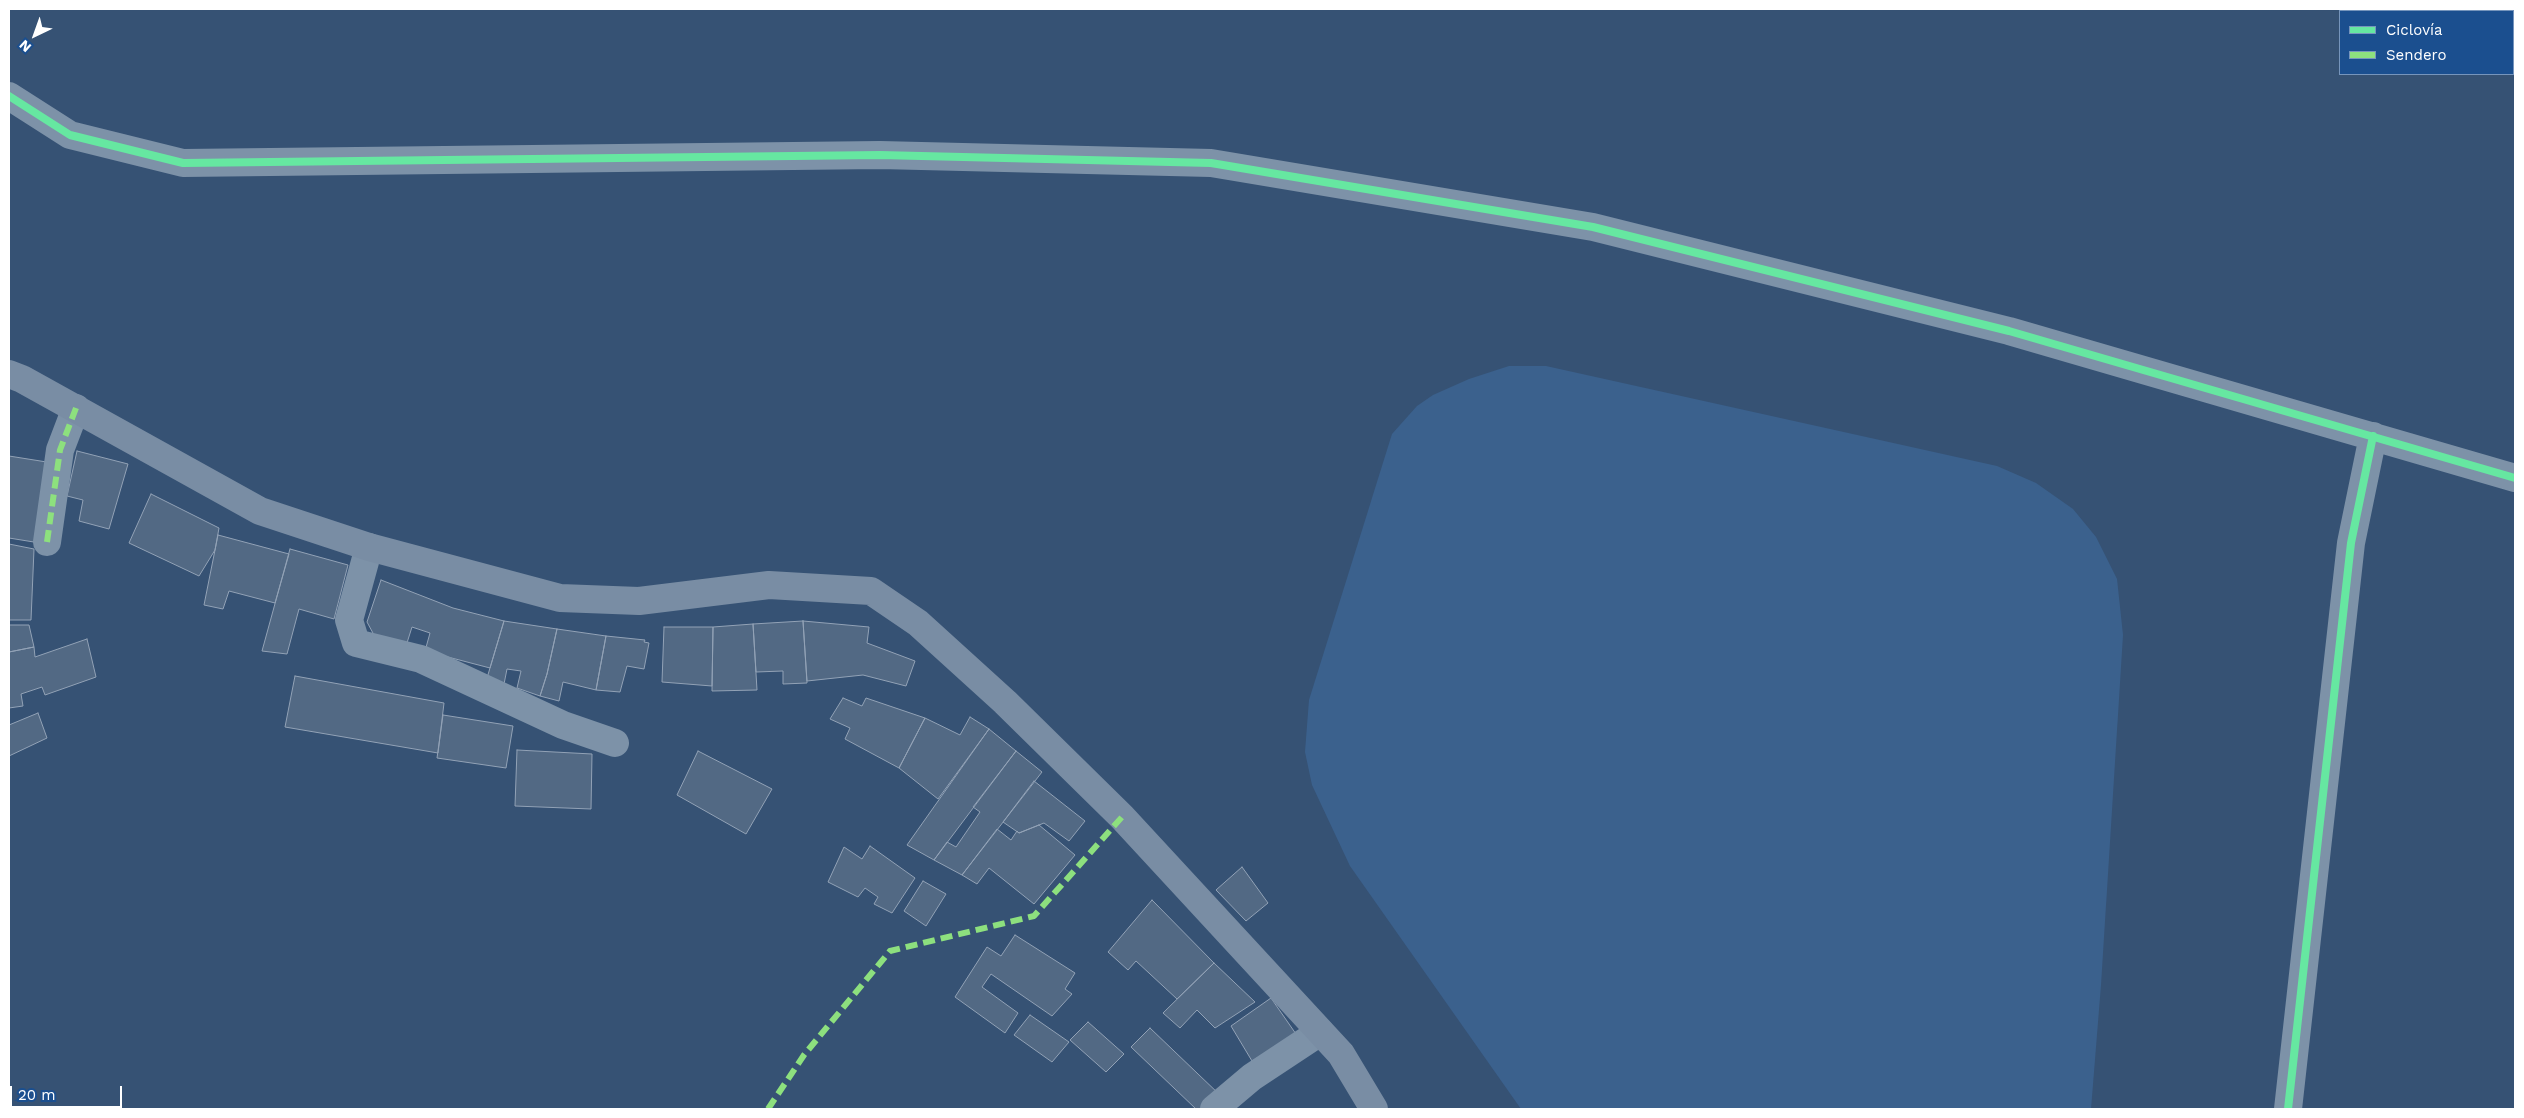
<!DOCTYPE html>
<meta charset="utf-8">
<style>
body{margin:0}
#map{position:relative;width:2524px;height:1118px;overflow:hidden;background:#365274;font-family:"Work Sans",sans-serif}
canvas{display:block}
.frame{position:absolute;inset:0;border:10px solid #fff;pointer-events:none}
.legend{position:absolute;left:2339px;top:10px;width:175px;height:65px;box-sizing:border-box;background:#1b4f8f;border:1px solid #7695bc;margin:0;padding:6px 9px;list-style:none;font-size:15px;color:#fff}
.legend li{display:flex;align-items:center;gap:10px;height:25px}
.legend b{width:25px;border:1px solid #7695bc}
.north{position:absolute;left:10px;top:10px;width:50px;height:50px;-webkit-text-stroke:4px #1b4f8f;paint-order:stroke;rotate:222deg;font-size:14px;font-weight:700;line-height:20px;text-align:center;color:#fff}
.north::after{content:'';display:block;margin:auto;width:18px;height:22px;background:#fff;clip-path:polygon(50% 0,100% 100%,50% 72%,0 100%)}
.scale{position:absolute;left:10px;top:1086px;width:112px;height:22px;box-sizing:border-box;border:2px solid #fff;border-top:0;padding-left:6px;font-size:15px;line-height:18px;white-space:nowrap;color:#fff;-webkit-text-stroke:4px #1b4f8f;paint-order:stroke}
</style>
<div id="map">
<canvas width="2524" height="1118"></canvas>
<div class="frame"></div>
<ul class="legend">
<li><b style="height:6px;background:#66e7a1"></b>Ciclovía</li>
<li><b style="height:6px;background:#8de07e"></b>Sendero</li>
</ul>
<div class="north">N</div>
<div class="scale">20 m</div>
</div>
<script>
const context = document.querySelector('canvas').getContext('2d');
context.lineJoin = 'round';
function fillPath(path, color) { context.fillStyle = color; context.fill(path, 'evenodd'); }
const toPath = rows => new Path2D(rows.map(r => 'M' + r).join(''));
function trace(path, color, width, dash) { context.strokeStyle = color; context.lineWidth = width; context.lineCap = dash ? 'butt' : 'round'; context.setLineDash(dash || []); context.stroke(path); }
const water = toPath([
 [1509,366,1546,366,1997,466,2036,483,2073,509,2096,537,2117,579,2123,635,2101,985,2091,1109,1521,1109,1350,866,1312,785,1305,752,1309,700,1392,434,1417,406,1433,395,1469,379]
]);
const building = toPath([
 [77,451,128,464,109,529,79,521,83,500,67,496,77,451],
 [9,456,53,463,40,543,9,538,9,456],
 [151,494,219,528,215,550,199,576,129,543,151,494],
 [218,535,289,554,275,603,229,591,223,609,204,605,218,535],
 [9,544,34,549,31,620,9,620,9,544],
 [290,549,348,565,334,619,299,609,287,654,262,651,290,549],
 [381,580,453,608,504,621,490,668,425,651,430,633,412,627,406,646,374,635,367,622,381,580],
 [504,621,557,629,547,674,540,696,517,688,521,671,507,669,504,684,487,678,504,621],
 [803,621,869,627,867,643,915,661,906,686,863,675,807,681,803,621],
 [803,621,807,683,783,684,783,671,756,672,753,624,803,621],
 [753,624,757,690,712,691,713,627,753,624],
 [9,625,29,625,34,647,9,652,9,625],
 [664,627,713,627,712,686,662,682,664,627],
 [557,629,606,636,596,690,563,682,559,701,540,696,547,674,557,629],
 [606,636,645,640,644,642,649,643,644,669,627,666,620,692,596,690,606,636],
 [87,639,96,677,45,695,42,687,21,694,23,706,9,708,9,652,34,647,35,657,87,639],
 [295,676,444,703,438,753,285,727,295,676],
 [843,698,862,706,866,698,925,718,899,768,845,739,850,728,830,719,843,698],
 [38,713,47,738,9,756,9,725,38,713],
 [443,715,513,726,506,768,437,758,443,715],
 [970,717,989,729,938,799,899,768,925,718,960,735,970,717],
 [989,729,1016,751,934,860,907,845,989,729],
 [517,750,592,754,591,809,515,806,517,750],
 [698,751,772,789,746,834,677,795,698,751],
 [1016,751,1042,772,962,875,934,860,947,842,956,847,980,812,973,807,1016,751],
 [1034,781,1085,821,1069,841,1044,823,1019,833,1003,822,1034,781],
 [1039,825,1075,855,1034,904,989,868,977,884,962,875,997,829,1011,840,1017,831,1019,833,1039,825],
 [870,846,915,878,892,913,874,904,878,897,865,888,858,897,828,882,844,847,862,859,870,846],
 [1242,867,1268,903,1246,921,1216,890,1242,867],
 [923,881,946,894,926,926,904,911,923,881],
 [1152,900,1214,963,1177,999,1136,961,1128,970,1108,952,1152,900],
 [1015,935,1075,973,1065,989,1072,994,1052,1016,991,974,982,987,1018,1013,1005,1033,955,997,987,947,1001,956,1015,935],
 [1214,963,1255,1002,1215,1028,1197,1010,1180,1028,1163,1013,1214,963],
 [1271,998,1296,1034,1252,1061,1231,1026,1271,998],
 [1030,1015,1069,1042,1052,1062,1014,1035,1030,1015],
 [1088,1022,1124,1054,1106,1072,1070,1040,1088,1022],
 [1150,1028,1221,1096,1208,1109,1196,1109,1131,1047,1150,1028]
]);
const minor = toPath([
 [9,96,70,135,183,163,880,155,1211,163,1593,227,2009,331,2515,478],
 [47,542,60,450,76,408],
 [369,547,349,620,356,643,421,659,563,725,615,743],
 [1214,1109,1252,1077,1320,1032],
 [2288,1109,2351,543,2373,436]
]);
const secondary = toPath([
 [9,374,22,379,260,511,369,547,560,598,639,601,769,585,871,591,918,623,1005,702,1122,817,1341,1054,1374,1109]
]);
const quiet = toPath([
 [47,542,60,450,76,408],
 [768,1109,804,1055,890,951,1034,916,1122,817]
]);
const cycleway = toPath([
 [9,96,70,135,183,163,880,155,1211,163,1593,227,2009,331,2515,478],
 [2288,1109,2351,543,2373,436]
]);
fillPath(water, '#3b618d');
fillPath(building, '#526984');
trace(building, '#92a2b6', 1);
trace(minor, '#7d92a8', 28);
trace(secondary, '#798da4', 28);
trace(quiet, '#8de07e', 6, [12, 6]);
trace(cycleway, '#66e7a1', 8);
</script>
